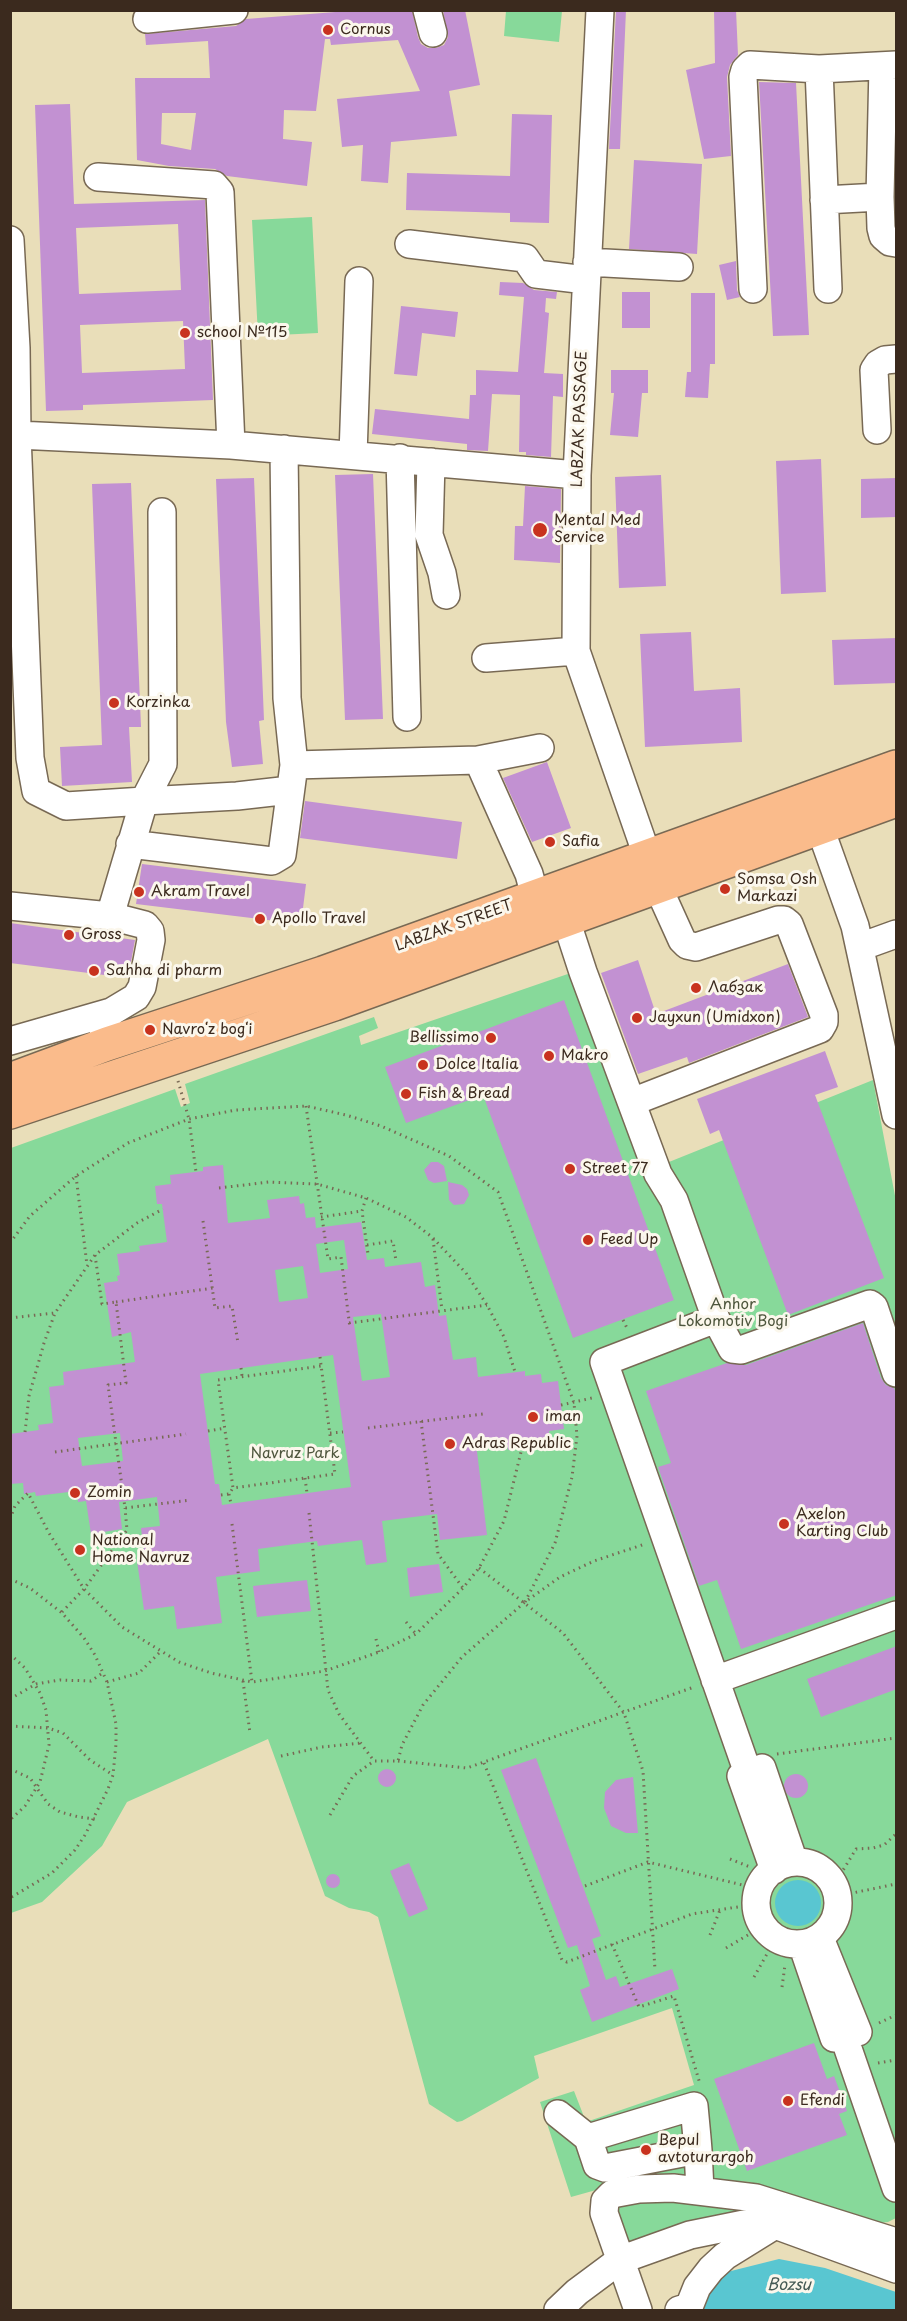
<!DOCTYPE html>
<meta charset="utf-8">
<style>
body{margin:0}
#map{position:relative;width:907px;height:2321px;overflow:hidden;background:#e9deb9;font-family:"Playpen Sans",sans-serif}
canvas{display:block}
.frame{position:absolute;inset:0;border:12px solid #3b2a1e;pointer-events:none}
</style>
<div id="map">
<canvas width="907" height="2321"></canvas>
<div class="frame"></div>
</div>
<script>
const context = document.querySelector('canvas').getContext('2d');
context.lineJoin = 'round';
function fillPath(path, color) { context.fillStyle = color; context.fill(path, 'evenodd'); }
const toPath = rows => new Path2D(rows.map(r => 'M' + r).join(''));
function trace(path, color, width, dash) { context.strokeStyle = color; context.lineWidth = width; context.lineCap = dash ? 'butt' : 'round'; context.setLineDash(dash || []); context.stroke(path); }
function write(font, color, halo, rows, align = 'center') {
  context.font = font + ' "Playpen Sans",sans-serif'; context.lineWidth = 6; context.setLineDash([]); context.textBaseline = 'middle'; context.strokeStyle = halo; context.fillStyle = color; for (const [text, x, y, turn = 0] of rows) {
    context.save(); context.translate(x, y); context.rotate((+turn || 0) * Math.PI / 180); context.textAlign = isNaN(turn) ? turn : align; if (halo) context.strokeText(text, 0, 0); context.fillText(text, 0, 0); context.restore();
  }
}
const green = toPath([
 [506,11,562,11,559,42,504,36],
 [312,217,318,333,258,336,252,220],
 [594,965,664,1164,873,1080,896,1201,896,2218,888,2222,861,2225,750,2182,662,2177,614,2185,571,2197,540,2102,574,2091,586,2122,694,2085,672,2008,534,2056,539,2078,462,2121,457,2122,429,2104,378,1917,369,1912,349,1908,325,1896,268,1739,127,1802,102,1846,42,1902,11,1913,11,1148,175,1089,181,1107,190,1103,185,1084,374,1017,378,1028,359,1036,361,1045],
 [641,2197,752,2210,622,2247,615,2205]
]);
const water = toPath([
 '775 1903a23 23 0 1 1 46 0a23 23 0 1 1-46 0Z',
 [779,2259,825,2268,896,2292,896,2310,693,2310,727,2272]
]);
const building = toPath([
 [361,10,412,10,418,37,421,44,428,48,436,48,444,45,448,37,443,10,465,10,480,85,449,91,457,136,391,142,388,183,361,181,363,145,342,147,337,99,420,91,398,40,331,45,330,39,325,39,316,111,284,110,283,139,312,142,307,186,227,176,215,169,169,166,137,160,135,78,210,78,208,41,146,45,145,34,236,26,246,19],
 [162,113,196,113,191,150,161,144],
 [616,10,626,10,620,149,609,149],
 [714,10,736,10,738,55,730,65,727,77,731,156,704,159,686,70,715,63],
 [759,82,796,83,809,335,773,336],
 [70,104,74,204,205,200,213,400,83,405,83,410,46,411,35,105],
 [178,224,181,290,79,294,76,228],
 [183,321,185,369,82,373,80,325],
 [512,114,552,115,549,223,510,222,510,213,406,210,407,173,510,176],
 [634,160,702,164,697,254,629,249],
 [736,261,737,290,740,297,727,300,719,265],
 [500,282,523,283,534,290,557,292,556,299,546,298,545,312,549,313,544,373,563,374,563,397,553,396,551,457,526,455,526,452,519,452,520,395,492,394,488,451,467,450,467,444,372,434,375,409,469,419,470,395,476,395,476,370,518,372,524,297,499,295],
 [622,292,650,292,650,328,622,328],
 [691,293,715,293,715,364,710,364,708,398,685,397,687,372,691,372],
 [401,306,458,312,455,337,422,333,417,376,394,374],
 [611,370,648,370,648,393,642,393,638,437,610,435,614,393,611,393],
 [821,459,826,592,781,594,776,461],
 [373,474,383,719,345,720,335,475],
 [661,475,666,586,619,588,615,477],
 [254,478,264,720,259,721,263,764,232,767,226,722,216,479],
 [897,478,897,517,861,518,861,479],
 [131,483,141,727,129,727,132,782,62,786,60,747,102,745,92,484],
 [525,486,561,489,560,563,514,560,515,526,523,526],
 [691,632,694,691,740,688,742,742,645,747,640,634],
 [897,638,897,683,834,685,832,640],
 [547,762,571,828,532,842,503,778],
 [305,801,462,822,457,859,300,838],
 [142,864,306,884,301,924,136,904],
 [10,923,135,940,128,978,10,963],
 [638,960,656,1014,788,964,808,1017,689,1063,687,1057,638,1074,601,973],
 [564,1000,674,1300,573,1338,483,1095,406,1123,385,1067],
 [825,1051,838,1087,815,1095,884,1278,788,1315,719,1130,710,1134,697,1099],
 [431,1162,438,1162,444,1166,447,1181,434,1183,428,1180,424,1170],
 [223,1165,228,1223,270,1218,267,1200,299,1196,300,1204,304,1203,306,1218,315,1217,316,1228,361,1222,367,1260,384,1258,385,1267,421,1262,425,1287,435,1285,439,1316,446,1315,453,1360,476,1357,478,1377,525,1371,525,1376,541,1374,542,1383,558,1381,564,1429,549,1431,550,1444,508,1450,506,1439,476,1443,487,1535,440,1540,437,1514,382,1521,387,1562,366,1565,362,1540,318,1546,317,1541,258,1549,260,1571,216,1577,222,1623,177,1629,174,1606,144,1610,137,1561,145,1560,141,1528,160,1526,157,1497,119,1502,122,1529,91,1534,86,1501,78,1502,77,1491,36,1496,35,1492,24,1494,23,1483,10,1484,10,1434,39,1430,38,1425,53,1423,49,1387,64,1385,63,1372,135,1362,131,1332,112,1337,104,1283,118,1281,117,1276,120,1275,117,1254,140,1251,139,1246,167,1242,162,1204,157,1204,155,1186,171,1184,170,1175,203,1171,203,1167],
 [344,1240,348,1269,320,1273,316,1244],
 [303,1266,308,1298,279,1302,275,1270],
 [381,1314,390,1377,362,1381,353,1317],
 [333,1355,351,1487,222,1505,219,1484,215,1484,200,1374],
 [120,1433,123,1461,82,1466,78,1438],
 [448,1182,462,1185,467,1189,469,1195,464,1204,454,1205,449,1200],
 [863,1323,881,1378,886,1385,894,1388,897,1396,897,1595,741,1649,717,1580,699,1586,658,1467,671,1463,646,1391,727,1363,746,1365],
 [439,1564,443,1592,410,1597,407,1568],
 [307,1580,311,1611,257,1617,253,1586],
 [897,1646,897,1689,821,1717,807,1679],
 [536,1758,601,1936,592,1939,606,1980,616,1976,620,1987,672,1969,679,1989,592,2022,580,1990,590,1986,577,1945,568,1948,501,1770],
 '378 1778a9 9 0 1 1 18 0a9 9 0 1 1-18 0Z',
 '784 1786a12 12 0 1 1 24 0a12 12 0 1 1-24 0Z',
 [633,1777,638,1833,626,1833,611,1826,604,1808,605,1792,616,1780],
 [409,1863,428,1909,409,1917,390,1871],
 '326 1881a7 7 0 1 1 14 0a7 7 0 1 1-14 0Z',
 [814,2043,827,2079,834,2076,847,2111,839,2114,847,2135,747,2171,714,2079]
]);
const path = toPath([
 [178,1081,189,1119,196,1172],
 [306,1106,328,1259,341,1257,350,1328],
 [76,1176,87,1265],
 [219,1188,269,1182,317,1184,366,1198,406,1217,432,1237,466,1273,487,1305,504,1337,515,1372],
 [366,1198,362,1211,368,1254],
 [321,1217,362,1211],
 [203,1221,215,1308,232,1306,238,1343],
 [433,1239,442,1310],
 [10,1243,30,1216,76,1176,128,1143,189,1119,236,1110,306,1106,346,1115,381,1126,449,1156,498,1192,574,1403,577,1436,572,1477,555,1543,525,1602],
 [367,1245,393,1241,396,1261],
 [95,1255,102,1304,116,1302,126,1383,108,1385,125,1508,191,1500],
 [116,1302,213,1288],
 [10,1318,55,1313],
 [623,1320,627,1328],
 [349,1323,487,1305],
 [320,1357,335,1474,233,1488,218,1380,321,1366],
 [241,1368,242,1376],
 [561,1405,592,1398],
 [421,1421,438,1554,463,1588],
 [368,1428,483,1414],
 [208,1431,225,1428],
 [25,1432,29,1396,44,1343,55,1313,95,1255,137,1223,163,1209],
 [330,1433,343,1432],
 [55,1452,186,1434],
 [305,1478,307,1493],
 [229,1494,231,1504],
 [221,1495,229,1494,233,1488],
 [309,1513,328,1690,339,1714,374,1761,398,1761,402,1745,423,1705,462,1657,525,1602,560,1577,594,1561,645,1544],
 [10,1519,15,1506,28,1493,49,1533,84,1589,122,1627,179,1662,211,1673,252,1682,325,1671,379,1652,416,1634,463,1588,479,1568,504,1521,522,1448],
 [232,1524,252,1682],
 [479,1568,563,1633,624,1713,643,1771,655,1970],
 [10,1579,30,1588,62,1613,84,1638,95,1655,107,1682,116,1724,116,1744,113,1775,108,1789,85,1835,75,1850,52,1873,10,1898],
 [62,1612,84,1589,127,1530,125,1508],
 [406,1622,416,1634],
 [376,1639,379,1652],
 [10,1654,25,1668,40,1693,46,1710,49,1745,40,1782,25,1806,10,1820],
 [243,1681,250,1733],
 [107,1682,139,1673,160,1652],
 [10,1699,36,1684,60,1680,91,1681,104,1672],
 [10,1726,48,1728,63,1733,90,1760,113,1775],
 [777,1754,896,1738],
 [281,1756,322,1747,361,1743],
 [398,1761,467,1768,694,1687],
 [484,1763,562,1960,567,1962,692,1914,757,1904],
 [10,1769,30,1778,48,1804,60,1812,79,1817,95,1819],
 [330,1815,353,1776,374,1761],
 [730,1859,750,1867],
 [834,1885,856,1849,873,1848,884,1845,896,1834],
 [585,1886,648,1862,759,1889],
 [838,1896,896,1884],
 [710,1935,720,1910],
 [612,1944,639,2007,674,1996,700,2084],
 [726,1948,763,1926],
 [754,1977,776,1938],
 [782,1987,785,1965],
 [879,2023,896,2015],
 [878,2063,896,2060]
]);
const minor = toPath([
 [427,10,433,33],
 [600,10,577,475,576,651,658,887,682,940,687,945,696,947,778,920,784,920,789,924,824,1015,824,1022,820,1029,632,1102],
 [147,19,234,10],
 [883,66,880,197,881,228,883,236,890,242,896,243],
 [819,69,828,289],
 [98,177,214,185,220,192,231,445],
 [824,200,880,197],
 [10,240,16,348],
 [409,244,525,258,536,274,586,280],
 [587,262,679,267],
 [753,289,743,77,745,70,750,65,819,69,896,65],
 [10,348,16,348,17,435,231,445,577,475],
 [877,430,874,370,878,364,885,360,896,359],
 [17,435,30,758,36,791,66,806,144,801,163,764,162,512],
 [353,455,359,281],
 [400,458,407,717],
 [431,462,429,535,442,573,446,595],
 [486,658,576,651],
 [478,760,540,748],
 [294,765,478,760,529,874,535,896],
 [820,828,855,926,896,1115],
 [130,844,272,861,282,855,294,765,287,698,284,449],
 [10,906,110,916],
 [566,920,583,972,658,1174,674,1200,716,1319,732,1349,741,1350,870,1304,874,1307,896,1373],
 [860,947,896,934],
 [10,1041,111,1012],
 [107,1044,102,1025,111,1012,136,997,142,987,151,940,150,931,145,925,110,916,144,801,237,796,290,790],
 [716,1319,604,1362,748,1773],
 [715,1680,896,1615],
 '756 1903a41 41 0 1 1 82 0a41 41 0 1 1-82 0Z',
 [774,1870,741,1776,762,1768,794,1862],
 [802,1944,834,2038,858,2032,820,1938],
 [844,2037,896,2188],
 [558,2114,588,2138],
 [698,2150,605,2168,597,2165,588,2138,694,2106,697,2138,698,2150,700,2190],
 [558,2310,577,2292,620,2260,690,2235,744,2224,775,2225,896,2269],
 [638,2310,604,2213,605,2201,612,2194,639,2189,673,2188,756,2198,896,2242],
 [679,2310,689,2307,697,2287,711,2269,725,2256,775,2225]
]);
const major = toPath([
 [10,1080,107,1044,323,973,896,767],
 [10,1112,334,1004,896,800]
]);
const markers = [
 [328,30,6,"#c8321e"],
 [185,333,6,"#c8321e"],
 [540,530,8,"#c8321e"],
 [114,703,6,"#c8321e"],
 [550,842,6,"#c8321e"],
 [725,889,6,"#c8321e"],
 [139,892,6,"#c8321e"],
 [260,919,6,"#c8321e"],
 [69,935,6,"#c8321e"],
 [94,971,6,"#c8321e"],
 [696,988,6,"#c8321e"],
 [637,1018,6,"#c8321e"],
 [150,1030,6,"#c8321e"],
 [491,1038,6,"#c8321e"],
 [549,1056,6,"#c8321e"],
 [423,1065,6,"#c8321e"],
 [406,1094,6,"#c8321e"],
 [570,1169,6,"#c8321e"],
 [588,1240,6,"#c8321e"],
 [533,1417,6,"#c8321e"],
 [450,1444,6,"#c8321e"],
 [75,1493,6,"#c8321e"],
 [784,1524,6,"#c8321e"],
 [80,1550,6,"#c8321e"],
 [788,2101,6,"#c8321e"],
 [646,2150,6,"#c8321e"]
];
const poiNames = [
 ["Cornus",340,30],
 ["school №115",197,333],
 ["Mental Med",554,521],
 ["Service",554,538],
 ["Korzinka",126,703],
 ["Safia",562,842],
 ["Somsa Osh",737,880],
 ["Markazi",737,897],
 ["Akram Travel",151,892],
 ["Apollo Travel",272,919],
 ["Gross",81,935],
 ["Sahha di pharm",106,971],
 ["Лабзак",708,988],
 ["Jayxun (Umidxon)",649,1018],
 ["Navroʻz bogʻi",162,1030],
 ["Bellissimo",479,1038,"right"],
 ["Makro",561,1056],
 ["Dolce Italia",435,1065],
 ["Fish & Bread",418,1094],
 ["Street 77",582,1169],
 ["Feed Up",600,1240],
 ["iman",545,1417],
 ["Adras Republic",462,1444],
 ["Zomin",87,1493],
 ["Axelon",796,1515],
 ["Karting Club",796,1532],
 ["National",92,1541],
 ["Home Navruz",92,1558],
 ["Efendi",800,2101],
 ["Bepul",658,2141],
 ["avtoturargoh",658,2158]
];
const streetNames = [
 ["LABZAK PASSAGE",580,419,-88],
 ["LABZAK STREET",454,926,-20]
];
const parkNames = [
 ["Anhor",733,1305],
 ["Lokomotiv Bogi",733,1322],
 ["Navruz Park",295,1454]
];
const waterNames = [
 ["Bozsu",789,2286]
];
fillPath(green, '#87d99a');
fillPath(water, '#59c6d1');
fillPath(building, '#c291d2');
trace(minor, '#786954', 30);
trace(major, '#786954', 36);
trace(path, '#786954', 3, [1.5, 4.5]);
trace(minor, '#fff', 27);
trace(major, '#fabb8b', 33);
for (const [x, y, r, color] of markers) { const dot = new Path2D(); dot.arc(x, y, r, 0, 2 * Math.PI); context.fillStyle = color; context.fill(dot); trace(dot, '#fbf7ec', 2); }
write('15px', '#3b2a1e', '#fbf7ec', poiNames, 'left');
write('15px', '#3b2a1e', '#fbf7ec', streetNames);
write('15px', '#4e563d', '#fbf7ec', parkNames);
write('italic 16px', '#445954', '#fbf7ec', waterNames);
</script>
